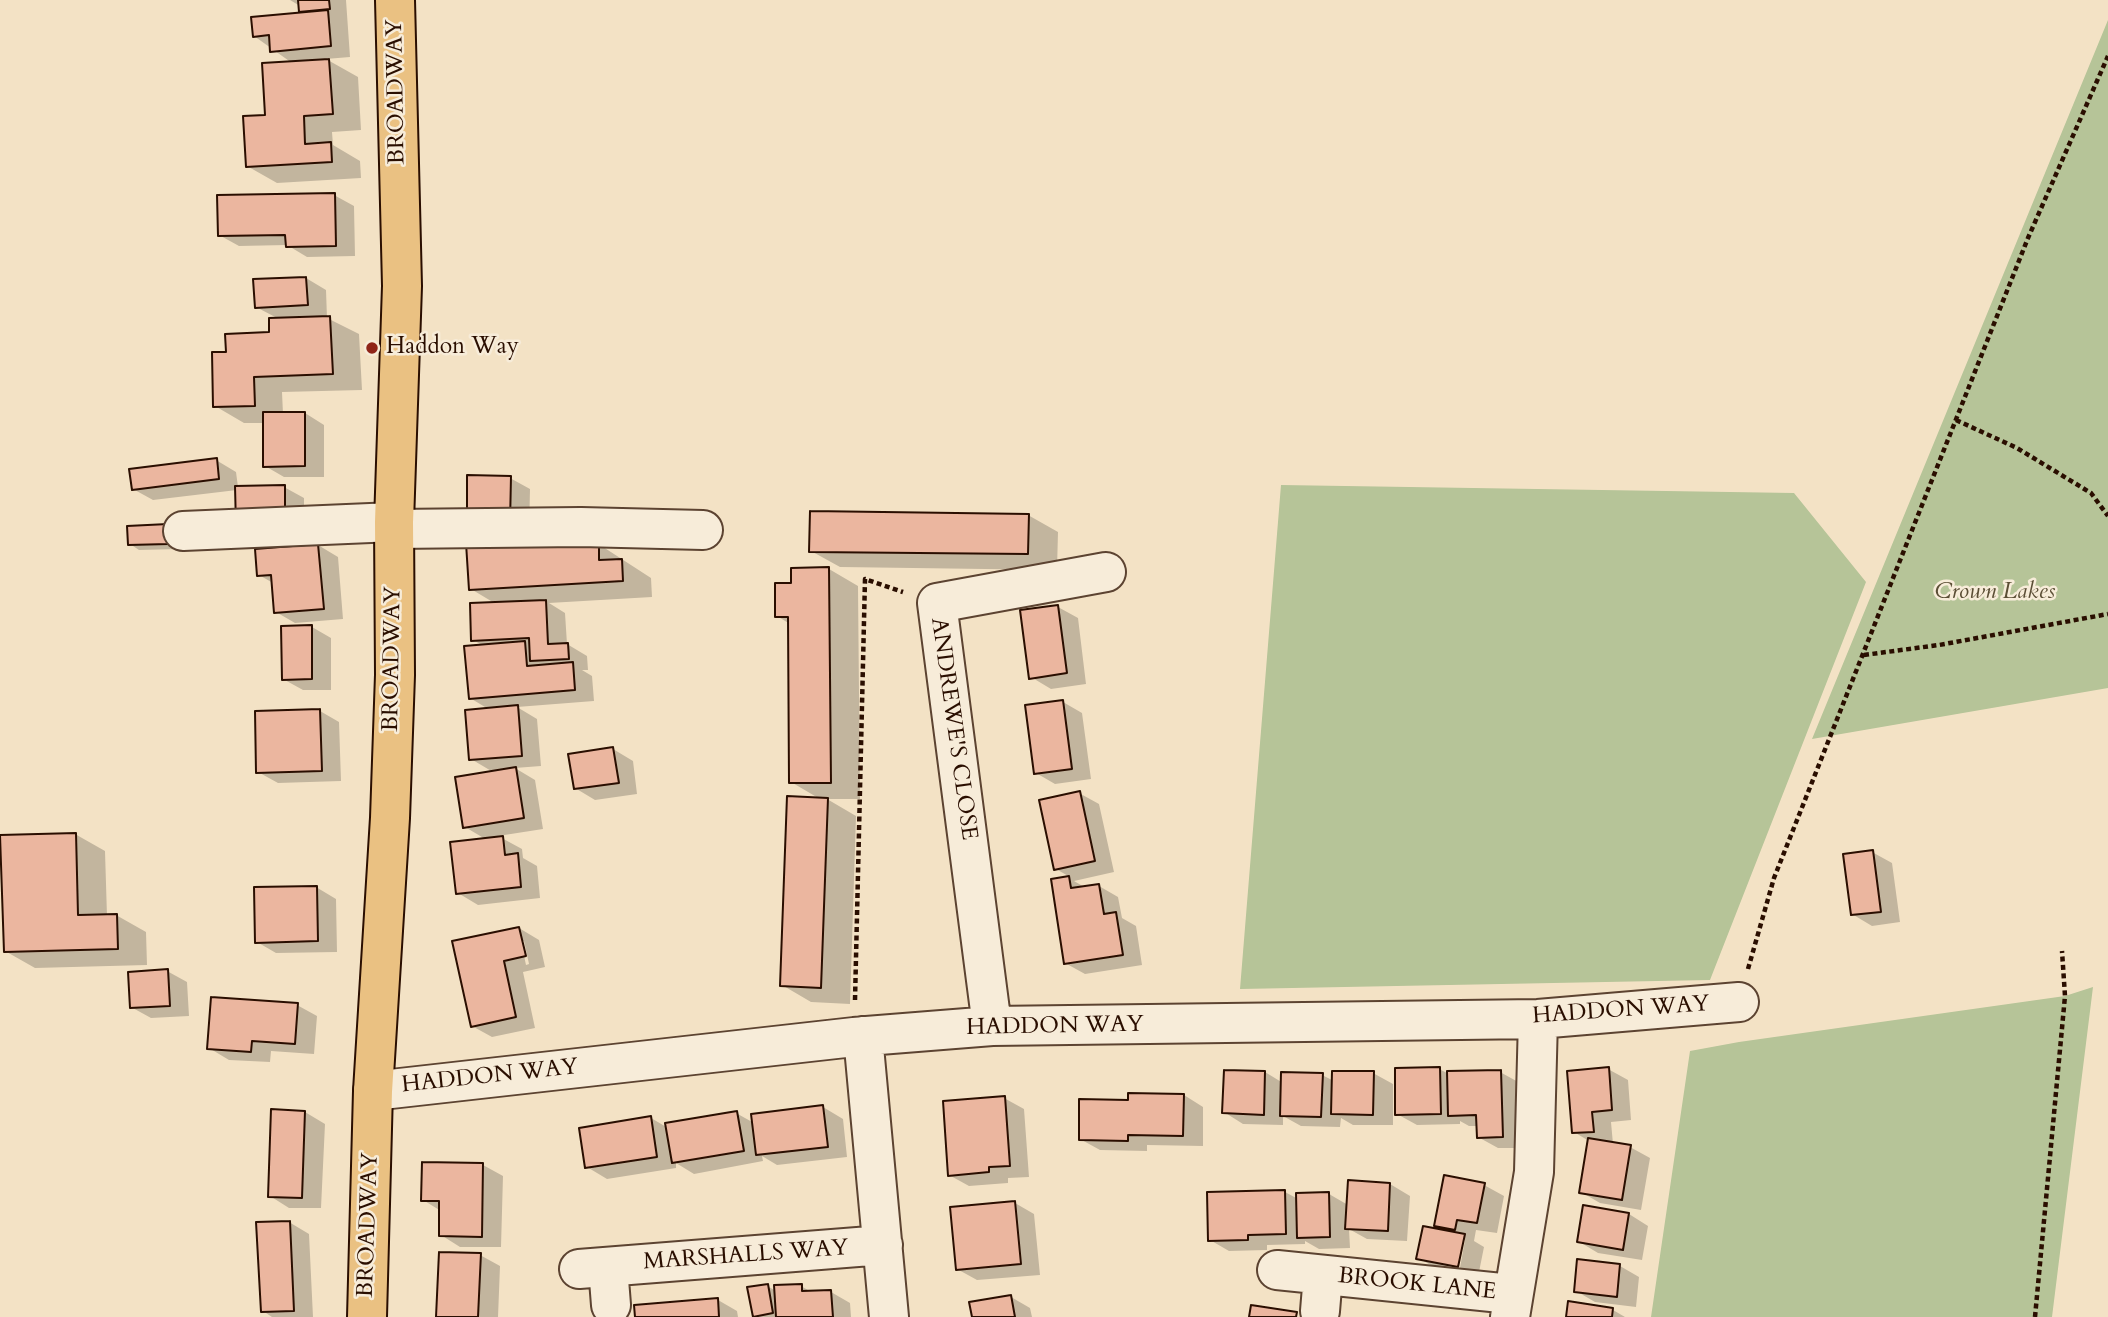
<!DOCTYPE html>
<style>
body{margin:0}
canvas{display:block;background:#f3e2c5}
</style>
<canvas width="2108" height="1317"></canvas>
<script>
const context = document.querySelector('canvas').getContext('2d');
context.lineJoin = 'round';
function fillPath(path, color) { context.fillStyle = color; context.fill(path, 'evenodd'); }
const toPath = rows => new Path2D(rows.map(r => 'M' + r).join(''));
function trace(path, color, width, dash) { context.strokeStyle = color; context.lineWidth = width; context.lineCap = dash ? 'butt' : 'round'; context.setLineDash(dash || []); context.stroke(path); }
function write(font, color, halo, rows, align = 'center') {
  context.font = font + ' Cardo,serif'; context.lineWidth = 5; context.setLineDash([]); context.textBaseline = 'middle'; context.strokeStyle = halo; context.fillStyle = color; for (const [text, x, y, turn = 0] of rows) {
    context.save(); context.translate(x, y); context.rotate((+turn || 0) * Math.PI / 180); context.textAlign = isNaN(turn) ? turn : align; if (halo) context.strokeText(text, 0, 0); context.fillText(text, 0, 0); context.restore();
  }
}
const green = toPath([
 [2108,20,2108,688,1812,739],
 [1281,485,1794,493,1866,582,1710,980,1240,989],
 [2093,987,2052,1317,1651,1317,1690,1051,1739,1042,2065,996]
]);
const shadow = toPath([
 [290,0,346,0,350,57,326,59,358,77,361,130,332,132,333,145,360,161,361,178,277,183,247,166,292,63,254,36,301,14,300,6],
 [334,195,354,206,355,256,307,257,287,245,239,246,219,235],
 [306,278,326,290,327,318,359,334,362,390,282,392,283,414,305,413,324,425,324,477,284,477,265,466,264,423,244,423,215,406,228,354,271,334,279,319,256,307],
 [216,460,236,472,238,487,284,487,304,498,304,536,237,490,153,500,133,489],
 [510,478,530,489,529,534,488,534],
 [1028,515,1058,532,1057,570,840,567,811,551],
 [168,526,178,549,139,550,130,544],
 [580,532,651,578,652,597,549,603,565,613,567,644,587,656,588,670,582,670,592,676,594,701,517,707,537,719,541,766,515,768,535,780,543,829,498,836,522,849,523,858,537,866,540,898,478,905,458,893,487,840,465,827,493,772,471,759,490,710,470,698,484,646,473,640,496,604,471,589],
 [318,545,338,557,343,619,295,623,276,612,273,583,259,575],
 [829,569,858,586,860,799,827,799,856,816,850,1004,811,1002,782,985,820,799,791,782,790,624,777,616],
 [1058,607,1078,618,1086,684,1051,689,1031,677],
 [312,627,331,638,331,690,303,690,283,679],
 [1063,702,1082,713,1091,779,1055,784,1036,773],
 [320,711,339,722,341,781,278,783,258,772],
 [613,749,633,761,637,794,595,800,575,788],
 [1079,793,1099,804,1114,872,1074,881,1086,888,1099,886,1118,897,1122,918,1136,926,1142,965,1085,974,1065,963,1053,880,1070,877,1056,869],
 [75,834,105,851,107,916,116,915,146,932,147,965,35,968,5,951],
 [1872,852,1892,863,1900,922,1872,926,1852,914],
 [316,887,336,899,337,952,276,953,257,942],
 [519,928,539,940,545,967,523,972,535,1028,492,1037,472,1026],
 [521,941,524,941,529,964,526,965],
 [167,971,187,982,189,1016,151,1018,131,1007],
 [297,1005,317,1016,314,1054,271,1051,270,1062,229,1060,209,1048],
 [1439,1069,1447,1073,1500,1072,1520,1083,1522,1148,1498,1148,1478,1137,1478,1126,1469,1126,1460,1121,1460,1124,1417,1125,1397,1114],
 [1608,1069,1628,1080,1631,1120,1611,1122,1613,1144,1630,1147,1650,1158,1641,1210,1600,1203,1581,1192,1589,1141,1574,1132],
 [1265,1072,1283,1083,1322,1075,1334,1081,1373,1073,1393,1084,1393,1125,1353,1125,1341,1118,1340,1127,1301,1126,1283,1116,1283,1125,1243,1124,1224,1112],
 [1184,1095,1203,1107,1203,1146,1147,1145,1147,1151,1100,1150,1080,1139,1130,1102],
 [1004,1098,1024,1109,1029,1177,1008,1178,1008,1183,969,1186,949,1175],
 [823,1107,843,1119,847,1157,777,1165,762,1156,763,1161,694,1174,676,1163,676,1168,607,1179,587,1167,651,1118,668,1128,736,1113,754,1123],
 [305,1112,325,1124,321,1208,289,1208,270,1196],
 [483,1165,503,1176,501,1247,460,1247,441,1235,441,1211,423,1200],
 [1350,1182,1390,1184,1410,1196,1407,1241,1367,1239,1349,1229,1350,1248,1319,1249,1305,1241,1305,1244,1267,1245,1267,1250,1229,1251,1210,1240,1285,1192,1298,1199,1329,1194,1348,1205],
 [1484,1185,1504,1196,1497,1233,1476,1230,1474,1241,1484,1247,1478,1277,1459,1273,1465,1240,1462,1240,1456,1273,1438,1269,1418,1258,1446,1231,1436,1226],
 [1015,1203,1034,1214,1040,1275,977,1280,957,1269],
 [1629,1214,1648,1226,1642,1260,1598,1253,1578,1241],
 [289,1222,309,1234,313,1317,272,1317,263,1311],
 [480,1255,500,1266,498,1317,438,1317],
 [1620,1266,1639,1277,1636,1307,1595,1302,1576,1291],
 [767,1286,776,1291,801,1286,813,1293,831,1292,850,1303,851,1317,756,1317],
 [1011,1297,1030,1308,1032,1317,974,1317],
 [718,1300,737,1311,738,1317,636,1317],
 [1613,1310,1625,1317,1567,1317]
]);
const building = toPath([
 [298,0,329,0,330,9,299,12,298,0],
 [328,10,331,46,270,52,269,35,253,37,251,17,328,10],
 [329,59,333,114,304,116,305,144,331,142,332,162,246,167,243,116,265,115,262,63,329,59],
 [335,193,336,246,286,247,285,235,218,236,217,195,335,193],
 [306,277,308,305,255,308,253,279,306,277],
 [330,316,333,374,254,377,255,406,213,407,212,352,226,352,225,334,269,332,269,318,330,316],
 [263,412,305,412,305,466,263,467,263,412],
 [217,458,219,479,132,490,129,469,217,458],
 [467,475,511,476,510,524,467,523,467,475],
 [285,485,285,525,236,526,235,486,285,485],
 [810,511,1029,514,1028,554,809,552,810,511],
 [168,524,169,544,128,545,127,526,168,524],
 [466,543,599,543,599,560,622,559,623,581,469,590,466,543],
 [318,544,324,609,274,613,271,575,257,576,255,549,318,544],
 [829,567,831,783,789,783,788,617,775,617,775,583,791,583,791,568,829,567],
 [546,600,548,644,568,643,569,659,530,661,529,638,471,641,470,603,546,600],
 [1058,605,1067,673,1029,679,1020,610,1058,605],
 [312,625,312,679,282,680,281,626,312,625],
 [525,641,527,666,573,662,575,690,469,699,464,646,525,641],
 [1063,700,1072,769,1034,774,1025,705,1063,700],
 [518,705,522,756,469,760,465,710,518,705],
 [320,709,322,771,256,773,255,711,320,709],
 [613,747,619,783,574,789,568,754,613,747],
 [516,767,524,818,463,828,455,777,516,767],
 [1080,791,1095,861,1054,870,1039,800,1080,791],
 [787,796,828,798,821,988,780,986,787,796],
 [76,833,78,915,117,914,118,949,4,952,0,835,76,833],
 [503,836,505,855,518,853,521,887,456,894,450,842,503,836],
 [1873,850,1881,912,1851,915,1843,854,1873,850],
 [1069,876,1071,888,1099,884,1104,914,1116,912,1123,955,1064,964,1051,879,1069,876],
 [317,886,318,941,255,943,254,887,317,886],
 [519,927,526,956,504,961,516,1017,471,1027,452,941,519,927],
 [168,969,170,1006,130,1008,128,972,168,969],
 [211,997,298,1003,295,1044,252,1041,251,1052,207,1049,211,997],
 [1440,1067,1441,1114,1395,1115,1395,1068,1440,1067],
 [1609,1067,1612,1110,1592,1112,1594,1132,1572,1133,1567,1071,1609,1067],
 [1224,1070,1265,1071,1264,1115,1222,1113,1224,1070],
 [1501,1070,1503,1137,1477,1138,1476,1115,1448,1116,1447,1071,1501,1070],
 [1332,1071,1374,1071,1373,1115,1331,1114,1332,1071],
 [1281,1072,1323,1073,1321,1117,1280,1116,1281,1072],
 [1128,1093,1184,1094,1183,1136,1128,1135,1128,1141,1079,1140,1079,1099,1128,1100,1128,1093],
 [1005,1096,1010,1166,989,1167,989,1172,948,1176,943,1101,1005,1096],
 [823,1105,828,1147,756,1155,751,1114,823,1105],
 [271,1109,305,1111,302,1198,268,1197,271,1109],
 [737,1111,744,1151,672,1163,665,1123,737,1111],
 [651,1116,657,1157,585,1168,579,1128,651,1116],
 [1588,1138,1631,1145,1622,1200,1579,1193,1588,1138],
 [422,1162,483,1163,482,1237,439,1236,439,1201,421,1201,422,1162],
 [1444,1175,1485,1183,1477,1223,1457,1220,1455,1230,1434,1226,1444,1175],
 [1348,1180,1390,1183,1388,1231,1345,1229,1348,1180],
 [1285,1190,1286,1234,1248,1235,1248,1240,1208,1241,1207,1192,1285,1190],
 [1329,1192,1330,1237,1297,1238,1296,1193,1329,1192],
 [1015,1201,1021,1264,956,1270,950,1207,1015,1201],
 [1583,1205,1629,1213,1623,1250,1577,1242,1583,1205],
 [290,1221,294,1311,261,1312,256,1222,290,1221],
 [1423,1226,1465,1234,1458,1267,1416,1259,1423,1226],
 [439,1252,481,1253,478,1317,436,1317,439,1252],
 [1577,1259,1620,1264,1617,1297,1574,1292,1577,1259],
 [768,1284,773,1313,753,1317,747,1287,768,1284],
 [802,1284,802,1291,831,1290,833,1317,776,1317,774,1285,802,1284],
 [1011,1295,1015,1317,972,1317,969,1302,1011,1295],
 [718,1298,719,1317,635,1317,634,1305,718,1298],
 [1568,1301,1613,1308,1612,1317,1566,1317,1568,1301],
 [1251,1305,1297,1312,1296,1317,1249,1317,1251,1305]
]);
const path = toPath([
 [1956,420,2017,448,2091,493,2108,516],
 [1864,655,1939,645,2108,614],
 [1748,969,1774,878,2028,238,2108,56],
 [855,1000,865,579,903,592],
 [2035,1317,2065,996,2062,951]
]);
const minor = toPath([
 [394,529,581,527,703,530],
 [183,531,394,522],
 [992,1026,937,603,1106,572],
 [863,1036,889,1317],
 [373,1091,854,1037,992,1026,1538,1019,1739,1002],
 [608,1267,611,1305],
 [579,1269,883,1245],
 [1277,1270,1511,1294],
 [1320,1311,1323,1275],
 [1510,1317,1534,1172,1538,1019]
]);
const major = toPath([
 [367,1317,373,1091,390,818,395,675,394,522,402,286,395,0]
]);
const markers = [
 [372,348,7,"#8f2418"]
];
const streetNames = [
 ["BROADWAY",397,92,-91],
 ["BROADWAY",393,659,-89],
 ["ANDREWE'S CLOSE",953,729,82],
 ["HADDON WAY",1621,1011,-4],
 ["HADDON WAY",1055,1027,-1],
 ["HADDON WAY",490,1077,-6],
 ["BROADWAY",369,1225,-88],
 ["MARSHALLS WAY",746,1256,-4],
 ["BROOK LANE",1417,1285,6]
];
const poiNames = [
 ["Haddon Way",386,348]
];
const parkNames = [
 ["Crown Lakes",1995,593]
];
fillPath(green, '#b6c498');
fillPath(shadow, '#0003');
fillPath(building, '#ebb69f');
trace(building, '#2a0e00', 2);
trace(minor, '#5c4331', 42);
trace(major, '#2a0e00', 42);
trace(path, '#2a0e00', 4.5, [5, 3.5]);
trace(minor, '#f7ecd9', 38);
trace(major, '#eac182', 38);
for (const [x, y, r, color] of markers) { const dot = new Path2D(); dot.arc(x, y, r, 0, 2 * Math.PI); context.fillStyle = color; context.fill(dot); trace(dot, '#f7ecd9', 2.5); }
write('23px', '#2a0e00', '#f7ecd9', streetNames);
write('23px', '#2a0e00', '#f7ecd9', poiNames, 'left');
write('italic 23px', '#5b4e35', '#f7ecd9', parkNames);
</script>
